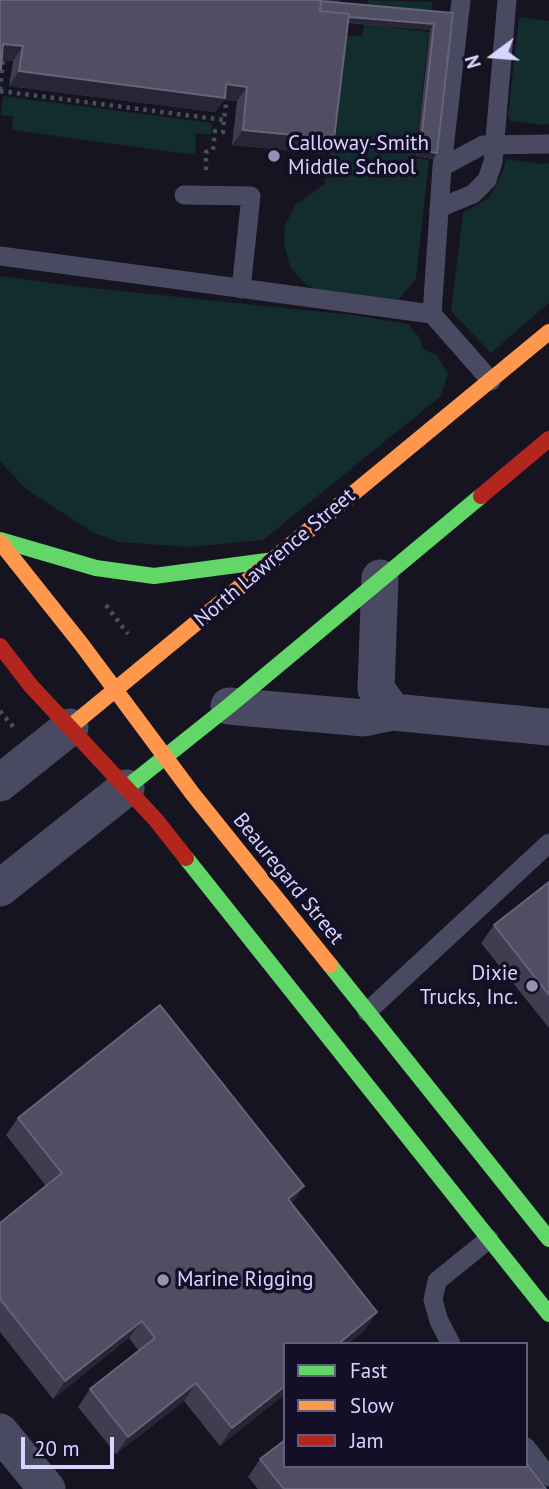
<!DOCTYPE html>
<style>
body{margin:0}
#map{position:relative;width:549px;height:1489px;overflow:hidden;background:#161421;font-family:"PT Sans",sans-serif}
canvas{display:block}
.legend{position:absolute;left:283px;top:1342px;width:245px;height:126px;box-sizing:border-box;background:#130f26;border:2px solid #625e7d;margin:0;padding:9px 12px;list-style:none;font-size:21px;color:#d9d4ff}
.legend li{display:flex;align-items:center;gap:14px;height:35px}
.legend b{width:35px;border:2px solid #625e7d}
.north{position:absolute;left:458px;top:21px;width:70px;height:70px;-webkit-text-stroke:5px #130f26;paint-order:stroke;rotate:254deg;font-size:19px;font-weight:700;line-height:28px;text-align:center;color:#d9d4ff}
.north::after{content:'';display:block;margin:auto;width:24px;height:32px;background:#d9d4ff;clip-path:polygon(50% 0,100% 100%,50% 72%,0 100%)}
.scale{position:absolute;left:21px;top:1437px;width:93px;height:32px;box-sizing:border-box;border:4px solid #d9d4ff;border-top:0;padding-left:9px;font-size:21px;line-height:24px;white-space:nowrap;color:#d9d4ff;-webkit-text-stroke:5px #130f26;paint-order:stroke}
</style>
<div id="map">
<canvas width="549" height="1489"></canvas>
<ul class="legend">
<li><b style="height:9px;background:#63d668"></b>Fast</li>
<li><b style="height:9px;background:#ff974d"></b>Slow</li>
<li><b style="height:9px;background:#b3261e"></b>Jam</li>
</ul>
<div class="north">N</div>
<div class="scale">20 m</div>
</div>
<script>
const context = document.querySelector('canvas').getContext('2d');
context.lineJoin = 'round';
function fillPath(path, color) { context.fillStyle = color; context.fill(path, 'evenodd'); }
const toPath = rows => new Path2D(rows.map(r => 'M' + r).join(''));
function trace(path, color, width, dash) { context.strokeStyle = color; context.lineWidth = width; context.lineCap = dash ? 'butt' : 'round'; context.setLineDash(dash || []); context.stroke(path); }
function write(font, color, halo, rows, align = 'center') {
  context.font = font + ' "PT Sans",sans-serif'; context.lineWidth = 7; context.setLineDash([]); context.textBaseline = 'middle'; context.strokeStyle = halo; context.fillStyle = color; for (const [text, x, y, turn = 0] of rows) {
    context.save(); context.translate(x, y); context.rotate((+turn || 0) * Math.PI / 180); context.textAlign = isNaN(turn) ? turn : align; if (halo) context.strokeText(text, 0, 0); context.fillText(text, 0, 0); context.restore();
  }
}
const green = toPath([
 [368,0,432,2,431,18,366,12],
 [519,17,549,21,549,124,544,125,510,121,508,116],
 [364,24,429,32,415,158,429,160,416,279,398,300,316,290,304,283,290,267,284,244,285,225,296,204,325,184,343,36,362,36],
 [3,96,212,123,211,135,196,133,195,155,12,130,13,116,1,115],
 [506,159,542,164,549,163,549,303,491,353,451,311,463,213,489,198,503,171],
 [0,276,73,286,352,315,408,324,420,338,423,349,437,355,448,373,440,397,263,540,190,547,118,542,92,532,26,489,0,461]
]);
const path = toPath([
 [0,90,3,60],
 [0,91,224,120,226,104],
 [206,170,206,152,213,150,215,131,223,132,224,120],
 [106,605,128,634],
 [0,711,16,730]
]);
const lane = toPath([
 [461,0,442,167,432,314,491,381],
 [442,167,483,145,549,144],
 [184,195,251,196,241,289],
 [439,208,473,194,487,180,493,162,507,0],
 [0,256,432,314],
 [367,1012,549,843],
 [451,1344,439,1321,433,1300,437,1281,489,1239],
 [526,1447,549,1477]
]);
const street = toPath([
 [380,578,376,689,393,712],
 [229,706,364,718,393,712,549,727],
 [0,783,70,727],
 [0,888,126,788],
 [0,1432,47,1489]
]);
const fast = toPath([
 [0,540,96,568,154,576,274,560],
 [126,788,229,706,481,496],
 [186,858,549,1314],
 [330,965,549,1239]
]);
const slow = toPath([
 [0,542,82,645,192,793,330,965],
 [70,727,549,332]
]);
const jam = toPath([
 [481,496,549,439],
 [0,646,31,686,156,820,186,858]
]);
const wall = toPath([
 [0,0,339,0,337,3,453,13,437,153,433,159,416,156,430,30,348,23,334,139,324,154,232,145,237,101,224,100,215,112,9,86,13,61,2,60],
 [549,882,549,1028,481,943,494,925],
 [18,1118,291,1204,365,1330,220,1446,184,1401,116,1454,78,1407,90,1389,139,1351,129,1338,53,1399,0,1332,0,1223,46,1186,6,1135],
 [260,1459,546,1489,258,1489,248,1477]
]);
const shadedWall = toPath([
 [316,0,339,0,332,9],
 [315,14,434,24,430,30,311,19],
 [3,44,23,46,13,61,0,59],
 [19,71,226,84,247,87,237,101,224,100,215,112,9,86],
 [243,130,334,139,324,154,232,145],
 [420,150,437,153,433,159,416,156],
 [304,1186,292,1204,288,1199],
 [377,1312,365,1330,348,1344,338,1344],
 [142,1321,129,1338,53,1399,65,1381],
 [196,1383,184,1401,116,1454,128,1437],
 [285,1386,285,1394,220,1446,232,1428]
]);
const building = toPath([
 [0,0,321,0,320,11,349,14,334,139,243,130,247,87,226,84,225,98,19,71,23,46,3,44,1,69,0,69,0,0],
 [321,1,453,13,437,153,420,150,434,24,349,17,349,14,320,11,321,1],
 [549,882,549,995,494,925,549,882],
 [160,1005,304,1186,288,1199,377,1312,338,1344,285,1344,285,1386,232,1428,196,1383,128,1437,90,1389,155,1338,142,1321,65,1381,0,1299,0,1223,62,1173,18,1118,160,1005],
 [285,1440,285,1466,526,1466,526,1463,546,1489,284,1489,260,1459,285,1440]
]);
const markers = [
 [274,156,7,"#9591b1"],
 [532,986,7,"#9591b1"],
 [163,1280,7,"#9591b1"]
];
const poiNames = [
 ["Calloway-Smith",288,144],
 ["Middle School",288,168],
 ["Dixie",518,974,"right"],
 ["Trucks, Inc.",518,998,"right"],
 ["Marine Rigging",177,1280]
];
const streetNames = [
 ["North Lawrence Street",275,558,-40],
 ["Beauregard Street",288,879,51]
];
fillPath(green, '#132c2d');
trace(path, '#44505f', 4.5, [3.5, 5]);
trace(lane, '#4a4962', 19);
trace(street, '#4a4962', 37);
trace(fast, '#63d668', 16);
trace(slow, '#ff974d', 16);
trace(jam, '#b3261e', 16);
fillPath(wall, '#403d50');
fillPath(shadedWall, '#282635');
fillPath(building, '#504e63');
trace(building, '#66637b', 2);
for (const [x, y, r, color] of markers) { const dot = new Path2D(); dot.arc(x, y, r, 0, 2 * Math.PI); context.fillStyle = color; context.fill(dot); trace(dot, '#130f26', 2.5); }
write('21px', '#d9d4ff', '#130f26', poiNames, 'left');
write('21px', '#d9d4ff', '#130f26', streetNames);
</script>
